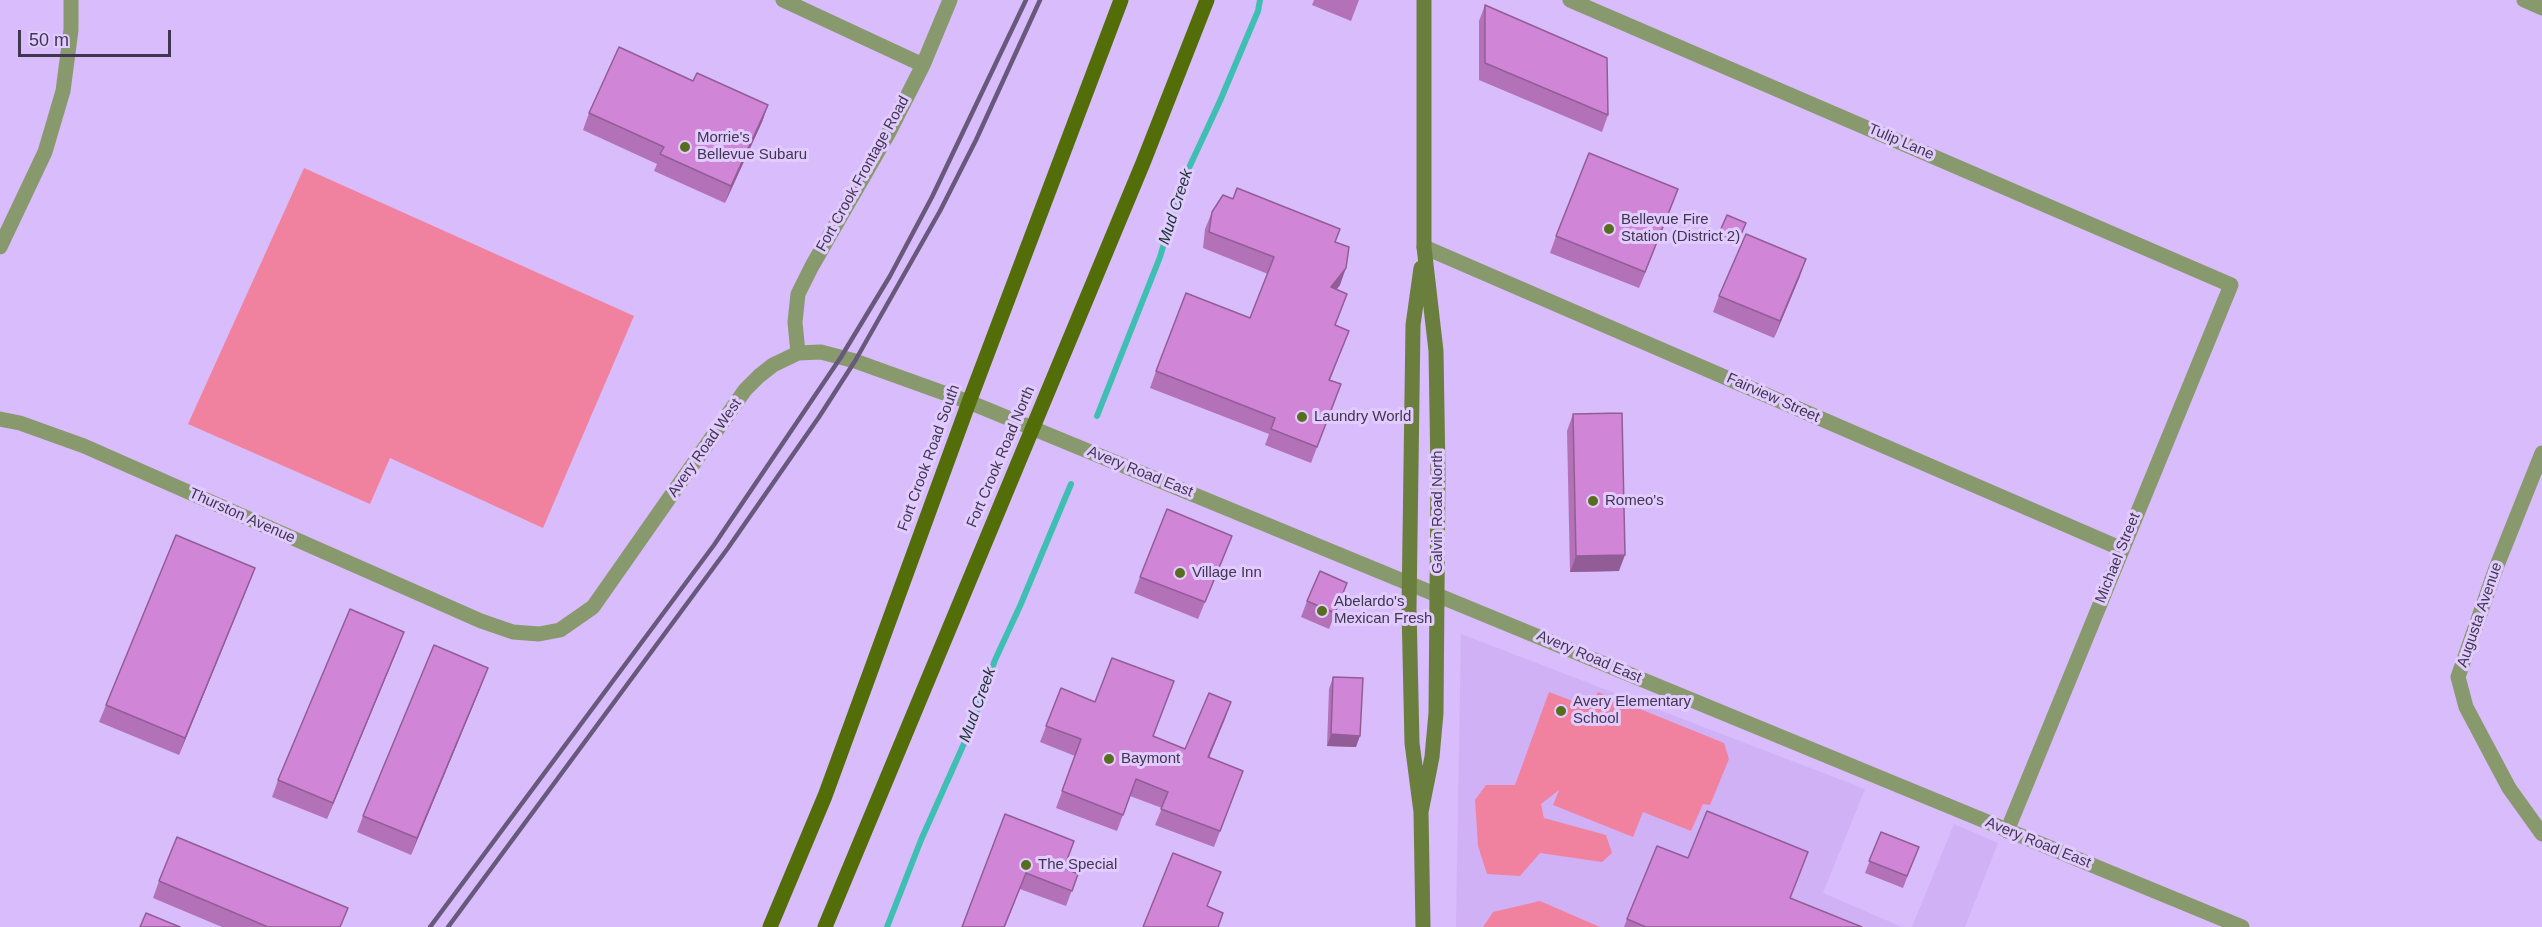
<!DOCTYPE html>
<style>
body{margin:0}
#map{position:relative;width:2542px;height:927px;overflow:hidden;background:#d8bcfb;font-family:Arial,sans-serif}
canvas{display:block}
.scale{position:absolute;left:18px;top:30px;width:153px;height:27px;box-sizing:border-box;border:3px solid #41364f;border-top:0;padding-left:8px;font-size:18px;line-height:21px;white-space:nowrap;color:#41364f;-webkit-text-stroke:4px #e2ccff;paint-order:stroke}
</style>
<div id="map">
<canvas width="2542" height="927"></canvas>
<div class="scale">50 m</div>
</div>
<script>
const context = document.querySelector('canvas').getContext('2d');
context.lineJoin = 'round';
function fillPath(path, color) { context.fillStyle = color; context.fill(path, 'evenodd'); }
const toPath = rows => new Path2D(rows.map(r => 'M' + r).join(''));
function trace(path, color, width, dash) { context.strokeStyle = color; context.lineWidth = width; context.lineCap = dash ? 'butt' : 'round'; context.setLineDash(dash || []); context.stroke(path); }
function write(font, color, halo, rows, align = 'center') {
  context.font = font + ' Arial,sans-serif'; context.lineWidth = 6; context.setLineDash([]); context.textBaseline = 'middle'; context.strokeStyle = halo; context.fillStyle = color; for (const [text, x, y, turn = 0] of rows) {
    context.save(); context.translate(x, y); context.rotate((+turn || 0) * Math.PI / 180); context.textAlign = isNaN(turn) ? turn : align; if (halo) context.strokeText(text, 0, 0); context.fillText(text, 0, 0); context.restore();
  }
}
const built = toPath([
 [1461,634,1865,789,1823,893,1902,927,1456,927],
 [1954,824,1998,843,1965,927,1912,927]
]);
const green = toPath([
 [304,168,634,316,543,528,390,458,370,504,188,424],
 [1549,692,1591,708,1598,692,1724,743,1729,759,1710,805,1703,804,1691,831,1643,812,1633,837,1553,805,1559,790,1541,804,1544,818,1606,835,1612,853,1602,862,1540,853,1520,876,1487,874,1478,846,1475,800,1486,785,1515,785],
 [1540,901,1600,927,1483,927,1493,912]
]);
const stream = toPath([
 [1097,416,1160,257,1181,185,1220,101,1258,11,1260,0],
 [887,927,921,840,970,730,995,660,1020,606,1071,484]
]);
const minor = toPath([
 [783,0,923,65],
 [1570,0,2231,285,2007,831],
 [2524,0,2542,8],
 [0,247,45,152,63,91,71,30,71,0],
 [1424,247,2122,549],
 [798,353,795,322,798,294,812,266,888,134,923,65,950,0],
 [2542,453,2496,568,2458,677,2466,707,2509,788,2542,834]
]);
const tertiary = toPath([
 [0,419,20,423,84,446,481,621,513,632,539,634,560,630,593,607,745,390,759,376,773,365,798,353,821,352,855,361,969,402,2242,927]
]);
const secondary = toPath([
 [1421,268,1413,325,1409,608,1412,743,1421,812,1423,927],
 [1421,812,1432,757,1436,713,1438,473,1436,351,1424,247,1424,0]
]);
const primary = toPath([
 [770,927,825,796,969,402,1121,0],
 [825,927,1143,163,1207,0]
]);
const rail = toPath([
 [430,927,714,545,841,357,890,276,932,197,1026,0],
 [448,927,728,548,819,417,855,361,940,211,976,140,1040,0]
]);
const wall = toPath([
 [1314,0,1359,0,1351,21,1312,5],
 [1485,5,1608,115,1602,132,1479,80,1479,21],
 [693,81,768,105,762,122,725,203,654,171,657,164,583,130,589,113],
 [1672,205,1639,288,1550,253,1556,236],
 [1212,212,1335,242,1340,285,1336,290,1335,326,1349,331,1330,380,1341,384,1311,463,1265,445,1269,434,1150,388,1156,371,1250,318,1268,274,1203,248,1205,229],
 [1727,215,1746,223,1737,245,1718,237],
 [1800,276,1774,338,1713,312,1719,296],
 [1573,414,1619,571,1570,572,1567,431],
 [1232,536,1198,619,1134,593,1140,577],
 [255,568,179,755,99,722,106,705],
 [1347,583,1329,629,1301,617,1307,601],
 [398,648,327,819,272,797,278,780],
 [1333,677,1356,747,1327,746,1329,689],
 [482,684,411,855,357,832,363,816],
 [1061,688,1153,736,1185,749,1231,702,1209,758,1243,771,1214,847,1155,825,1162,808,1130,796,1117,831,1056,808,1075,756,1040,742],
 [1005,814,1064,868,1078,874,1066,906,1020,889,1005,927,962,927],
 [1881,832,1919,847,1903,888,1865,873],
 [1688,858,1802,869,1790,898,1862,927,1624,927,1627,919],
 [159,881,341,927,222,927,153,898]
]);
const shadedWall = toPath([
 [768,105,762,122,725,203,731,186],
 [1678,189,1672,205,1639,288,1645,272],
 [1806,259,1800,276,1774,338,1780,321],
 [1346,268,1340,285,1325,304,1331,287],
 [1625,555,1619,571,1570,572,1576,556],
 [255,568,249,584,179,755,185,738],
 [404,632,398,648,327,819,333,803],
 [488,668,482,684,411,855,417,838],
 [1231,702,1225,719,1202,774,1208,757],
 [1331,734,1360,736,1356,747,1327,746]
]);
const building = toPath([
 [1485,5,1607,58,1608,115,1485,63,1485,5],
 [619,47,693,81,697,73,768,105,731,186,660,154,664,147,589,113,619,47],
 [1589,153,1678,189,1645,272,1556,236,1589,153],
 [1237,188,1340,229,1335,242,1349,247,1346,268,1331,287,1347,294,1335,325,1349,331,1329,380,1341,384,1317,447,1271,429,1275,418,1156,371,1186,293,1250,318,1274,257,1209,232,1212,212,1223,195,1233,199,1237,188],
 [1727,215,1746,223,1739,239,1720,231,1727,215],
 [1746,234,1806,259,1780,321,1719,296,1746,234],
 [1622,413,1625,555,1576,556,1573,414,1622,413],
 [1167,509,1232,536,1205,602,1140,577,1167,509],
 [176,535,255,568,185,738,106,705,176,535],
 [1320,571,1347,583,1335,613,1307,601,1320,571],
 [350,609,404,632,333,803,278,780,350,609],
 [434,645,488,668,417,838,363,816,434,645],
 [1112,658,1174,681,1153,736,1185,749,1209,693,1231,702,1208,757,1243,771,1220,831,1161,809,1168,792,1136,779,1123,815,1062,791,1081,739,1046,726,1061,688,1095,702,1112,658],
 [1333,677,1363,678,1360,736,1331,734,1333,677],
 [1707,811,1808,852,1790,898,1862,927,1646,927,1627,919,1657,846,1688,858,1707,811],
 [1005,814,1074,841,1064,868,1078,874,1072,891,1026,873,1004,927,962,927,1005,814],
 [1881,832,1919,847,1907,876,1869,861,1881,832],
 [177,837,348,908,340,927,268,927,159,881,177,837],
 [1173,853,1221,872,1207,906,1223,913,1218,927,1143,927,1173,853],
 [146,913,180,927,140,927,146,913]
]);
const markers = [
 [685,147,6,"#576e1f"],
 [1609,229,6,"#576e1f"],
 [1302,417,6,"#576e1f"],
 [1593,501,6,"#576e1f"],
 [1180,573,6,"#576e1f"],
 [1322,611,6,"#576e1f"],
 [1561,711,6,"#576e1f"],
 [1109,759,6,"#576e1f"],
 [1026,865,6,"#576e1f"]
];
const poiNames = [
 ["Morrie's",697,138],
 ["Bellevue Subaru",697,155],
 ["Bellevue Fire",1621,220],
 ["Station (District 2)",1621,237],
 ["Laundry World",1314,417],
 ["Romeo's",1605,501],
 ["Village Inn",1192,573],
 ["Abelardo's",1334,602],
 ["Mexican Fresh",1334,619],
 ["Avery Elementary",1573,702],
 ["School",1573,719],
 ["Baymont",1121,759],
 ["The Special",1038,865]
];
const streetNames = [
 ["Tulip Lane",1901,142,23],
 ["Fort Crook Frontage Road",863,174,-61],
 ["Fairview Street",1773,398,24],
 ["Avery Road West",705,448,-55],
 ["Fort Crook Road North",1001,457,-67],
 ["Fort Crook Road South",929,458,-70],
 ["Avery Road East",1140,472,22],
 ["Galvin Road North",1438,512,-90],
 ["Thurston Avenue",242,516,24],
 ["Michael Street",2118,558,-68],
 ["Augusta Avenue",2480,615,-71],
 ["Avery Road East",1589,657,23],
 ["Avery Road East",2038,843,22]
];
const waterNames = [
 ["Mud Creek",1176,207,-72],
 ["Mud Creek",978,705,-70]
];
fillPath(built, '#d0b1f6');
fillPath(green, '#f1829f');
trace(stream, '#3ebfb1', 6);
trace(minor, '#89996e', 15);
trace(tertiary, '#89996e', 15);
trace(secondary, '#6a7f3d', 15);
trace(primary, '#536d09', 15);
trace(rail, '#68597c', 4.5);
fillPath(wall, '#b372b8');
fillPath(shadedWall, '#925d96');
fillPath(building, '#d085d6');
trace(building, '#925d96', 1.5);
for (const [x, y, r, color] of markers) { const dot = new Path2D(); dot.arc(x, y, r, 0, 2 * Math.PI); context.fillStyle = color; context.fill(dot); trace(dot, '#e2ccff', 2); }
write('15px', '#41364f', '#e2ccff', poiNames, 'left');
write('15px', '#41364f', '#e2ccff', streetNames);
write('italic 16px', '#1a3632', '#e2ccff', waterNames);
</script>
